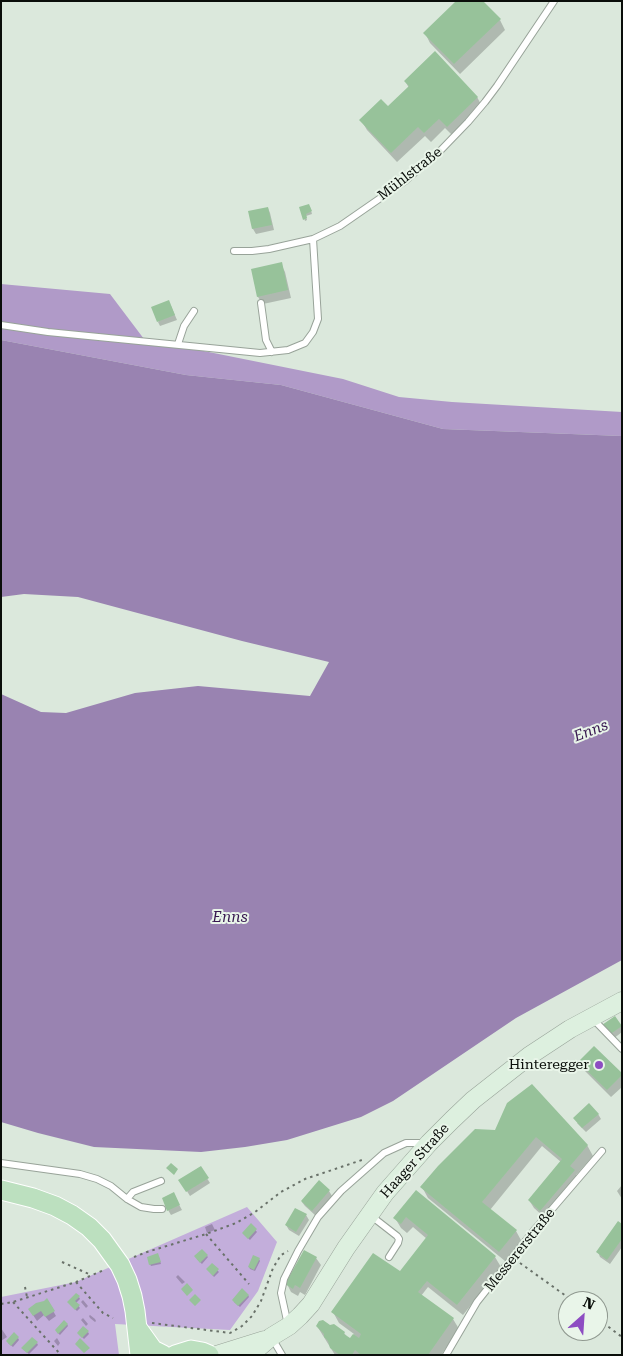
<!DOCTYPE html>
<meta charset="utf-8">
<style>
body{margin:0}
#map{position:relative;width:623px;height:1356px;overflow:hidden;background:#dbe8dc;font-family:"Roboto Serif",serif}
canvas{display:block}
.frame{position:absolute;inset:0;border:2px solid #0a0e0a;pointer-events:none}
.north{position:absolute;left:558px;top:1291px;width:50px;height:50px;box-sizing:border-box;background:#e9f5e9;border:1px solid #909990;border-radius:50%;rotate:26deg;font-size:14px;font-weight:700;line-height:20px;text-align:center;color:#0a0e0a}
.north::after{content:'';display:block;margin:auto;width:18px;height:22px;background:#8d4dc2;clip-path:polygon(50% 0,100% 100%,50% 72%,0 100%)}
</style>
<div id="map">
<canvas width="623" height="1356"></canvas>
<div class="frame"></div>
<div class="north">N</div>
</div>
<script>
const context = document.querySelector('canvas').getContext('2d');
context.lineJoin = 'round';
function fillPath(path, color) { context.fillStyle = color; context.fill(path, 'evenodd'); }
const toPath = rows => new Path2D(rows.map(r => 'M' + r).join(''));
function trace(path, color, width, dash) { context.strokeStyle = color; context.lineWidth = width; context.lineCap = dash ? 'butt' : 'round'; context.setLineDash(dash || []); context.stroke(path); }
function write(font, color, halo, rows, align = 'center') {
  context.font = font + ' "Roboto Serif",serif'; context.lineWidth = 4; context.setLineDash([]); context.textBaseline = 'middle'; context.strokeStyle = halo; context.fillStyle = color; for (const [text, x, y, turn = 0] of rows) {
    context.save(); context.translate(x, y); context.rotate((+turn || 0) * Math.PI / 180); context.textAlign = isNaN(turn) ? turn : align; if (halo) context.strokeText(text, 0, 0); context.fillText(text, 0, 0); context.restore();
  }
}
const green = toPath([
 [247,1207,277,1242,258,1291,230,1330,115,1324,119,1355,1,1355,1,1297,76,1282]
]);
const forest = toPath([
 [1,284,110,294,144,339,343,379,399,397,452,402,622,412,622,436,443,429,281,385,186,375,1,340]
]);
const water = toPath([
 [1,340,186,375,281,385,443,429,622,436,622,960,516,1018,393,1101,361,1117,287,1140,245,1147,201,1152,94,1147,38,1133,1,1122,1,694,41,712,66,713,135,693,198,686,310,696,329,662,242,641,78,597,24,594,1,597]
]);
const shadow = toPath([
 [500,20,505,30,460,74,430,43,425,33],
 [405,81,477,97,483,108,453,136,445,128,431,142,425,136,397,162,367,130,361,120,388,108,409,88],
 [310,207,312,214,306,216,307,220,305,221,301,208],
 [268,208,270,213,274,230,256,234,253,229,250,212],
 [281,264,285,272,291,298,263,304,258,297,252,270],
 [171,306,177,320,160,326,158,322],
 [615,1018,622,1028,622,1032,613,1039,607,1030],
 [580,1062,622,1075,622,1087,611,1097,584,1070],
 [508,1104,587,1145,593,1156,576,1175,578,1179,545,1218,534,1208,529,1200,561,1162,542,1146,490,1210,516,1231,522,1242,505,1261,428,1198,422,1187,496,1132],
 [598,1114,601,1119,586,1132,577,1123],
 [200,1167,210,1183,190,1196,180,1180],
 [319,1182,329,1191,332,1196,315,1215,305,1206,302,1202],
 [622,1185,622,1199,617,1191],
 [416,1192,495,1257,501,1267,463,1315,428,1287,421,1296,453,1319,459,1329,441,1355,335,1355,317,1326,330,1327,344,1333,350,1340,354,1334,339,1323,333,1312,400,1274,427,1239,413,1227,407,1233,401,1228,395,1218],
 [176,1199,182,1210,171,1215,168,1210],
 [306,1215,309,1220,299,1236,289,1230,286,1225],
 [212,1224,215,1230,207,1233,205,1227],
 [251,1225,257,1232,250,1240,245,1235],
 [622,1226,622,1247,610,1264,600,1257,598,1252],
 [207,1256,208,1257,202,1264,197,1259],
 [159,1257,161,1264,151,1266,150,1264],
 [316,1258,321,1265,305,1295,300,1292,298,1296,291,1292,287,1284],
 [259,1259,260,1261,255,1271,250,1269,249,1267],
 [212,1265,219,1272,214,1277,209,1271],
 [178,1275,185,1282,182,1284,176,1277],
 [248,1295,249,1297,240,1307,234,1302],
 [79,1297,80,1299,76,1303,80,1308,77,1311,70,1304],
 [83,1300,88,1306,86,1308,81,1302],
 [29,1309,52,1309,56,1316,49,1321,44,1315,37,1321],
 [90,1315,95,1319,96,1321,95,1322,90,1318,89,1316],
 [83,1318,88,1324,86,1326,81,1320],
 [67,1324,68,1326,60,1335,57,1332],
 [1,1328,7,1337,1,1341],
 [88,1332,89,1334,84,1339,80,1335],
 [18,1338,19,1340,13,1347,8,1343],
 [57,1338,60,1343,58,1346,54,1341],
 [37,1343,38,1345,29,1354,24,1350]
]);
const building = toPath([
 [456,1,483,1,501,19,454,64,423,33],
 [435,51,478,97,447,127,439,119,424,133,418,127,391,153,359,120,381,99,388,106,409,86,404,81],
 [309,204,312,211,306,214,307,218,303,220,299,207],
 [268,207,272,225,252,229,248,211],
 [282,262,288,290,257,297,251,269],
 [169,300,175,315,157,322,151,307],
 [615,1016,622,1026,609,1035,602,1025],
 [594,1046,622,1073,622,1075,607,1090,578,1062],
 [532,1084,588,1145,570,1166,575,1170,540,1211,528,1200,562,1159,536,1137,482,1202,517,1230,499,1252,420,1187,438,1166,475,1129,495,1130,507,1103],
 [589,1103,599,1114,582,1128,573,1118],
 [171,1163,178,1169,174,1175,166,1168],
 [201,1166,209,1178,186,1192,178,1180],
 [319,1180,330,1190,312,1211,301,1201],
 [416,1190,496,1256,457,1305,427,1281,418,1292,454,1318,428,1355,361,1355,355,1350,352,1355,340,1355,330,1348,328,1341,324,1337,324,1334,316,1326,319,1321,323,1320,330,1325,334,1324,345,1332,344,1334,350,1338,353,1334,359,1338,361,1334,331,1312,373,1253,400,1271,428,1235,406,1217,401,1224,393,1218],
 [174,1192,180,1205,167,1211,162,1198],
 [295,1208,307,1214,296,1232,285,1225],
 [618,1221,622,1224,622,1239,607,1260,596,1252],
 [251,1223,257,1229,248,1239,242,1233],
 [202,1249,208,1255,200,1263,194,1256],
 [304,1250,317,1257,300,1288,295,1285,293,1289,285,1284],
 [158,1253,161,1262,149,1265,147,1257],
 [253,1255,260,1258,254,1270,248,1267],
 [212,1263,219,1269,213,1276,206,1269],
 [187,1283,193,1290,187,1296,181,1289],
 [242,1288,249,1295,238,1306,232,1300],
 [76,1293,80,1296,75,1301,80,1305,75,1310,67,1302],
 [195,1294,201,1300,195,1306,189,1300],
 [47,1298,55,1311,45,1317,41,1311,33,1316,28,1309,36,1303,44,1301],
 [64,1320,68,1324,58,1334,55,1330],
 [83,1326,89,1331,82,1338,77,1333],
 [14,1332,19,1337,11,1346,6,1341],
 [32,1337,38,1342,27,1353,21,1348],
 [80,1338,90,1348,84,1353,75,1344]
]);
const path = toPath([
 [206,1234,249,1284],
 [134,1257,147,1252,206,1234,236,1223,255,1212,281,1192,305,1179,362,1160],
 [62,1262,91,1275],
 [520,1263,573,1301],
 [76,1282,103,1313,113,1318],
 [25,1287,27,1297],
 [13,1302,61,1355],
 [1,1304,13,1302,76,1282,104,1270],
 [598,1319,622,1337],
 [152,1323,230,1333,242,1326,252,1316,261,1301,273,1268,281,1255,288,1251]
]);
const lane = toPath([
 [234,251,252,251,269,249,313,239,340,226,405,181,440,151,468,122,485,102,497,86,554,1],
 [261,303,266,340,272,352],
 [1,325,48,332,260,353,288,350,305,343,313,332,318,319,313,239],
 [178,344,184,326,194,311],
 [593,1019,622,1049],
 [1,1163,80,1174,97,1179,111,1186,127,1199,141,1207,154,1209,162,1209],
 [127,1199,133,1192,161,1181],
 [370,1215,397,1236,399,1239,398,1243,389,1257],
 [288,1325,281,1293,284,1279,298,1251,318,1217,341,1191,384,1153,406,1143,424,1143],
 [272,1338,282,1355],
 [446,1355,477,1302,535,1229,602,1151]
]);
const secondary = toPath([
 [216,1355,264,1340],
 [250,1355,271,1337,289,1326,300,1316,311,1304,346,1248,385,1193,429,1143,452,1120,473,1100,529,1056,570,1029,622,1001]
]);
const primary = toPath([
 [1,1190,33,1198,55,1206,72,1215,89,1227,102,1240,120,1265,127,1280,132,1296,135,1311,140,1355],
 [138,1329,153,1350,163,1355],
 [175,1355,191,1350,202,1352,209,1355]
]);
const markers = [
 [599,1065,5,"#8d4dc2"]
];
const streetNames = [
 ["Mühlstraße",410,174,-38],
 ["Haager Straße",415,1161,-48],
 ["Messererstraße",520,1250,-51]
];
const poiNames = [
 ["Hinteregger",589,1065]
];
const waterNames = [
 ["Enns",591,731,-21],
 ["Enns",230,918]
];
fillPath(green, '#c3aedb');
fillPath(forest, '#b09ac8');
fillPath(water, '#9983b1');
fillPath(shadow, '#0003');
fillPath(building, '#97c29a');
trace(lane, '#98a399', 8);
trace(secondary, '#98a399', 19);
trace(primary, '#fff', 21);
trace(path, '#697169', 2, [2.5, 4]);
trace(lane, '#fff', 6);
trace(secondary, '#ddf0df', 18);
trace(primary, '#bce0bf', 19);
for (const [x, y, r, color] of markers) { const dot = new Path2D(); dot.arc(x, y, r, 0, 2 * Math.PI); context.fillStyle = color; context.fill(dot); trace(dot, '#e9f5e9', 2); }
write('14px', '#0a0e0a', '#e9f5e9', streetNames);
write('14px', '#0a0e0a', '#e9f5e9', poiNames, 'right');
write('italic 15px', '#371750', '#e9f5e9', waterNames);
</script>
